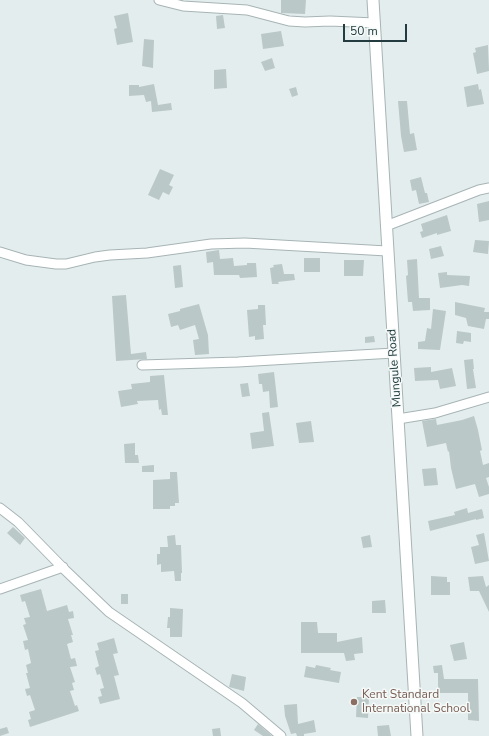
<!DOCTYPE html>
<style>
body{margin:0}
#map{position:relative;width:489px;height:736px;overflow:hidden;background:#e4eded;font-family:"Nunito Sans",sans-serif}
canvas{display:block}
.scale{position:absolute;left:343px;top:24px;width:64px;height:18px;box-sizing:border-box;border:2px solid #243c3f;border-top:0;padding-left:5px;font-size:12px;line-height:14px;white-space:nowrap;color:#243c3f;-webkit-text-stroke:3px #f5faf9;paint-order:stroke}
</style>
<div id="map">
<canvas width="489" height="736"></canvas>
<div class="scale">50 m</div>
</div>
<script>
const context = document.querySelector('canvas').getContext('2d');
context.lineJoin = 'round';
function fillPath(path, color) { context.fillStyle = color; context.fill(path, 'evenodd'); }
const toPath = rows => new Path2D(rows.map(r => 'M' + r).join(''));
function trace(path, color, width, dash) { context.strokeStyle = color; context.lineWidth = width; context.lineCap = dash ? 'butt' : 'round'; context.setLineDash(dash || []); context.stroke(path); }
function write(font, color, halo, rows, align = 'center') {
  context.font = font + ' "Nunito Sans",sans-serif'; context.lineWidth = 3; context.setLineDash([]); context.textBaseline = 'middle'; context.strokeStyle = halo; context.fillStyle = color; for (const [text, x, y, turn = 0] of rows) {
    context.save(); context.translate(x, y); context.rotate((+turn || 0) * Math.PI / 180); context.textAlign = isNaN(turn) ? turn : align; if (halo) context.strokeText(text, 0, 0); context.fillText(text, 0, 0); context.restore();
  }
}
const building = toPath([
 [281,0,306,0,305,14,281,13],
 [128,13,133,42,117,45,114,29,117,28,114,16],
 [223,15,225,28,217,29,216,16],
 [281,31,284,46,263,49,261,34],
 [144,39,154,40,153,68,142,66],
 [488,45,489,71,477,74,473,53,476,52,475,48],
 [272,58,275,68,265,71,261,62],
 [226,69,227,88,214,89,214,70],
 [154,84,158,105,171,103,172,110,152,112,151,101,146,102,144,95,129,96,129,85,139,85,139,87],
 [478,84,479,90,481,89,484,104,467,107,464,87],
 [296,87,298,95,292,97,289,89],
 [398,101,407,101,410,134,414,133,417,150,404,152,401,136],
 [160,169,174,175,169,185,173,187,169,195,163,192,159,200,148,195],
 [421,177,425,193,427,193,429,202,419,204,416,190,412,191,410,180],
 [489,201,489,220,479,222,477,204],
 [447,215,451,231,437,235,437,233,422,238,420,232,423,231,421,224],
 [475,240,489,241,488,254,473,252],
 [441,246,444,256,431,259,429,249],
 [219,250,220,259,233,258,234,266,247,265,247,263,256,263,257,277,240,278,239,275,214,275,213,262,207,263,206,252],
 [304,258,320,258,320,272,304,272],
 [417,259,419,298,430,298,430,310,413,311,412,302,408,302,406,276,408,275,407,260],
 [344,260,364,260,363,276,344,276],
 [282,264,284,274,294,274,295,280,278,282,279,284,272,284,270,268,274,267,273,265],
 [181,265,183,287,175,288,173,266],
 [447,272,447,275,470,276,469,286,462,285,440,288,438,273],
 [126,295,131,354,146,352,147,359,116,361,112,296],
 [455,302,485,308,484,312,489,312,489,319,486,319,484,329,468,326,466,318,455,315],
 [199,304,208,335,209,354,195,355,193,340,199,339,195,325,180,330,178,325,171,327,168,314,180,311,180,309],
 [258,305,265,305,266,325,263,325,264,339,255,340,255,336,249,337,247,310,258,309],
 [433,309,446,311,440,350,418,349,418,342,425,341,427,328,431,329],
 [457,331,471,333,471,342,464,341,463,344,456,343],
 [374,336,375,342,365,343,365,337],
 [473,359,474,369,473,369,476,388,467,389,464,360],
 [431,367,431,372,452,368,456,386,440,389,438,380,415,381,414,368],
 [274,372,278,407,270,408,269,391,263,392,262,384,259,384,258,374],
 [164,375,168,415,162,415,161,409,159,410,158,400,137,401,138,404,121,407,118,391,132,389,131,384,150,382,150,376],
 [248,383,250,396,242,397,240,384],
 [269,412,274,446,252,449,250,433,264,431,262,413],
 [474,416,478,430,482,450,480,451,483,465,489,463,489,477,486,478,489,487,489,494,479,497,475,484,456,489,451,468,449,451,448,452,446,443,427,447,422,421,436,419,437,425,462,420],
 [311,421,314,442,299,443,296,423],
 [135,443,135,455,138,455,139,463,125,463,124,444],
 [154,465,154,472,142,472,142,466],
 [436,468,438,485,424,486,422,469],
 [170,472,177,472,179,503,175,503,175,506,170,506,170,509,153,509,153,480,170,479],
 [467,508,468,513,482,509,484,518,476,520,476,519,430,531,428,521,455,515,454,512],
 [13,527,25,538,20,545,7,533],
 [484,533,489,561,475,564,471,547,479,545,476,535],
 [175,535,176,545,181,545,182,573,181,573,181,581,175,581,174,571,161,572,161,564,157,565,157,554,160,554,160,547,168,547,167,536],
 [370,535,372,547,363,548,361,537],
 [431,576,447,577,447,582,450,582,450,595,431,595],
 [483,576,486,587,489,585,489,612,479,591,470,591,468,577],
 [41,589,47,611,67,605,69,612,73,611,74,618,68,619,73,635,71,635,73,642,67,644,71,659,75,658,77,666,70,667,75,682,72,683,74,690,70,691,75,706,77,705,79,711,30,727,28,720,31,719,29,712,35,710,30,695,27,696,25,689,30,688,26,673,28,673,26,665,31,663,28,649,25,650,23,641,28,640,23,625,26,624,24,618,30,617,25,601,22,602,20,595],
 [121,594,128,594,128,604,121,604],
 [385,600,386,613,372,613,372,601],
 [170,608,183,609,182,637,170,637,170,628,167,628,168,617,170,617],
 [301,622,317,622,318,633,337,633,337,642,362,637,363,653,354,654,355,660,346,661,344,653,301,653],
 [114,638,118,653,113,654,119,675,114,676,120,699,100,704,98,697,102,696,100,689,104,688,100,674,97,675,95,668,99,666,95,651,99,650,97,643],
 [464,642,467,659,454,661,450,645],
 [316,665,331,668,330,670,341,672,339,683,304,677,306,666,315,668],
 [442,665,444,679,478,679,479,721,468,720,468,693,438,693,438,673,434,673,433,666],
 [232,674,246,677,244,691,229,687],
 [357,697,369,697,368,718,356,717],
 [297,704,298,724,314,720,316,732,304,734,304,736,297,736,296,733,291,734,285,716,284,705],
 [258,724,272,736,263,736,254,730],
 [389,725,391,736,378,736,377,726],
 [7,727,9,733,0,736,0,729],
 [220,728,221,736,213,736,212,729]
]);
const minor = toPath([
 [159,0,183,6,247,10,289,21,305,22,330,21,375,23],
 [386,226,479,190,489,188],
 [0,252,26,260,56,264,66,264,95,257,110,255,147,253,211,244,245,243,387,251],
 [142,365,238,362,394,353],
 [398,419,435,413,489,397],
 [0,508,18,522,65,570,109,612,242,703,281,736],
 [0,589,63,567]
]);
const tertiary = toPath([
 [373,0,417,736]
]);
const markers = [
 [354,702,4,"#8d6e63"]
];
const streetNames = [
 ["Mungule Road",395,368,-94]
];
const educationNames = [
 ["Kent Standard",362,695],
 ["International School",362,709]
];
fillPath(building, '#bac8c7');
trace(minor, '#a7b4b5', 11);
trace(tertiary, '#a7b4b5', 13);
trace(minor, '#fff', 9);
trace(tertiary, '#fff', 11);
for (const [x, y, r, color] of markers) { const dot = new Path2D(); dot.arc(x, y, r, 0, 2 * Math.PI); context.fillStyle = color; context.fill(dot); trace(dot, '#f5faf9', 1.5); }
write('12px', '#243c3f', '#f5faf9', streetNames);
write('12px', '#785e54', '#f5faf9', educationNames, 'left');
</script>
